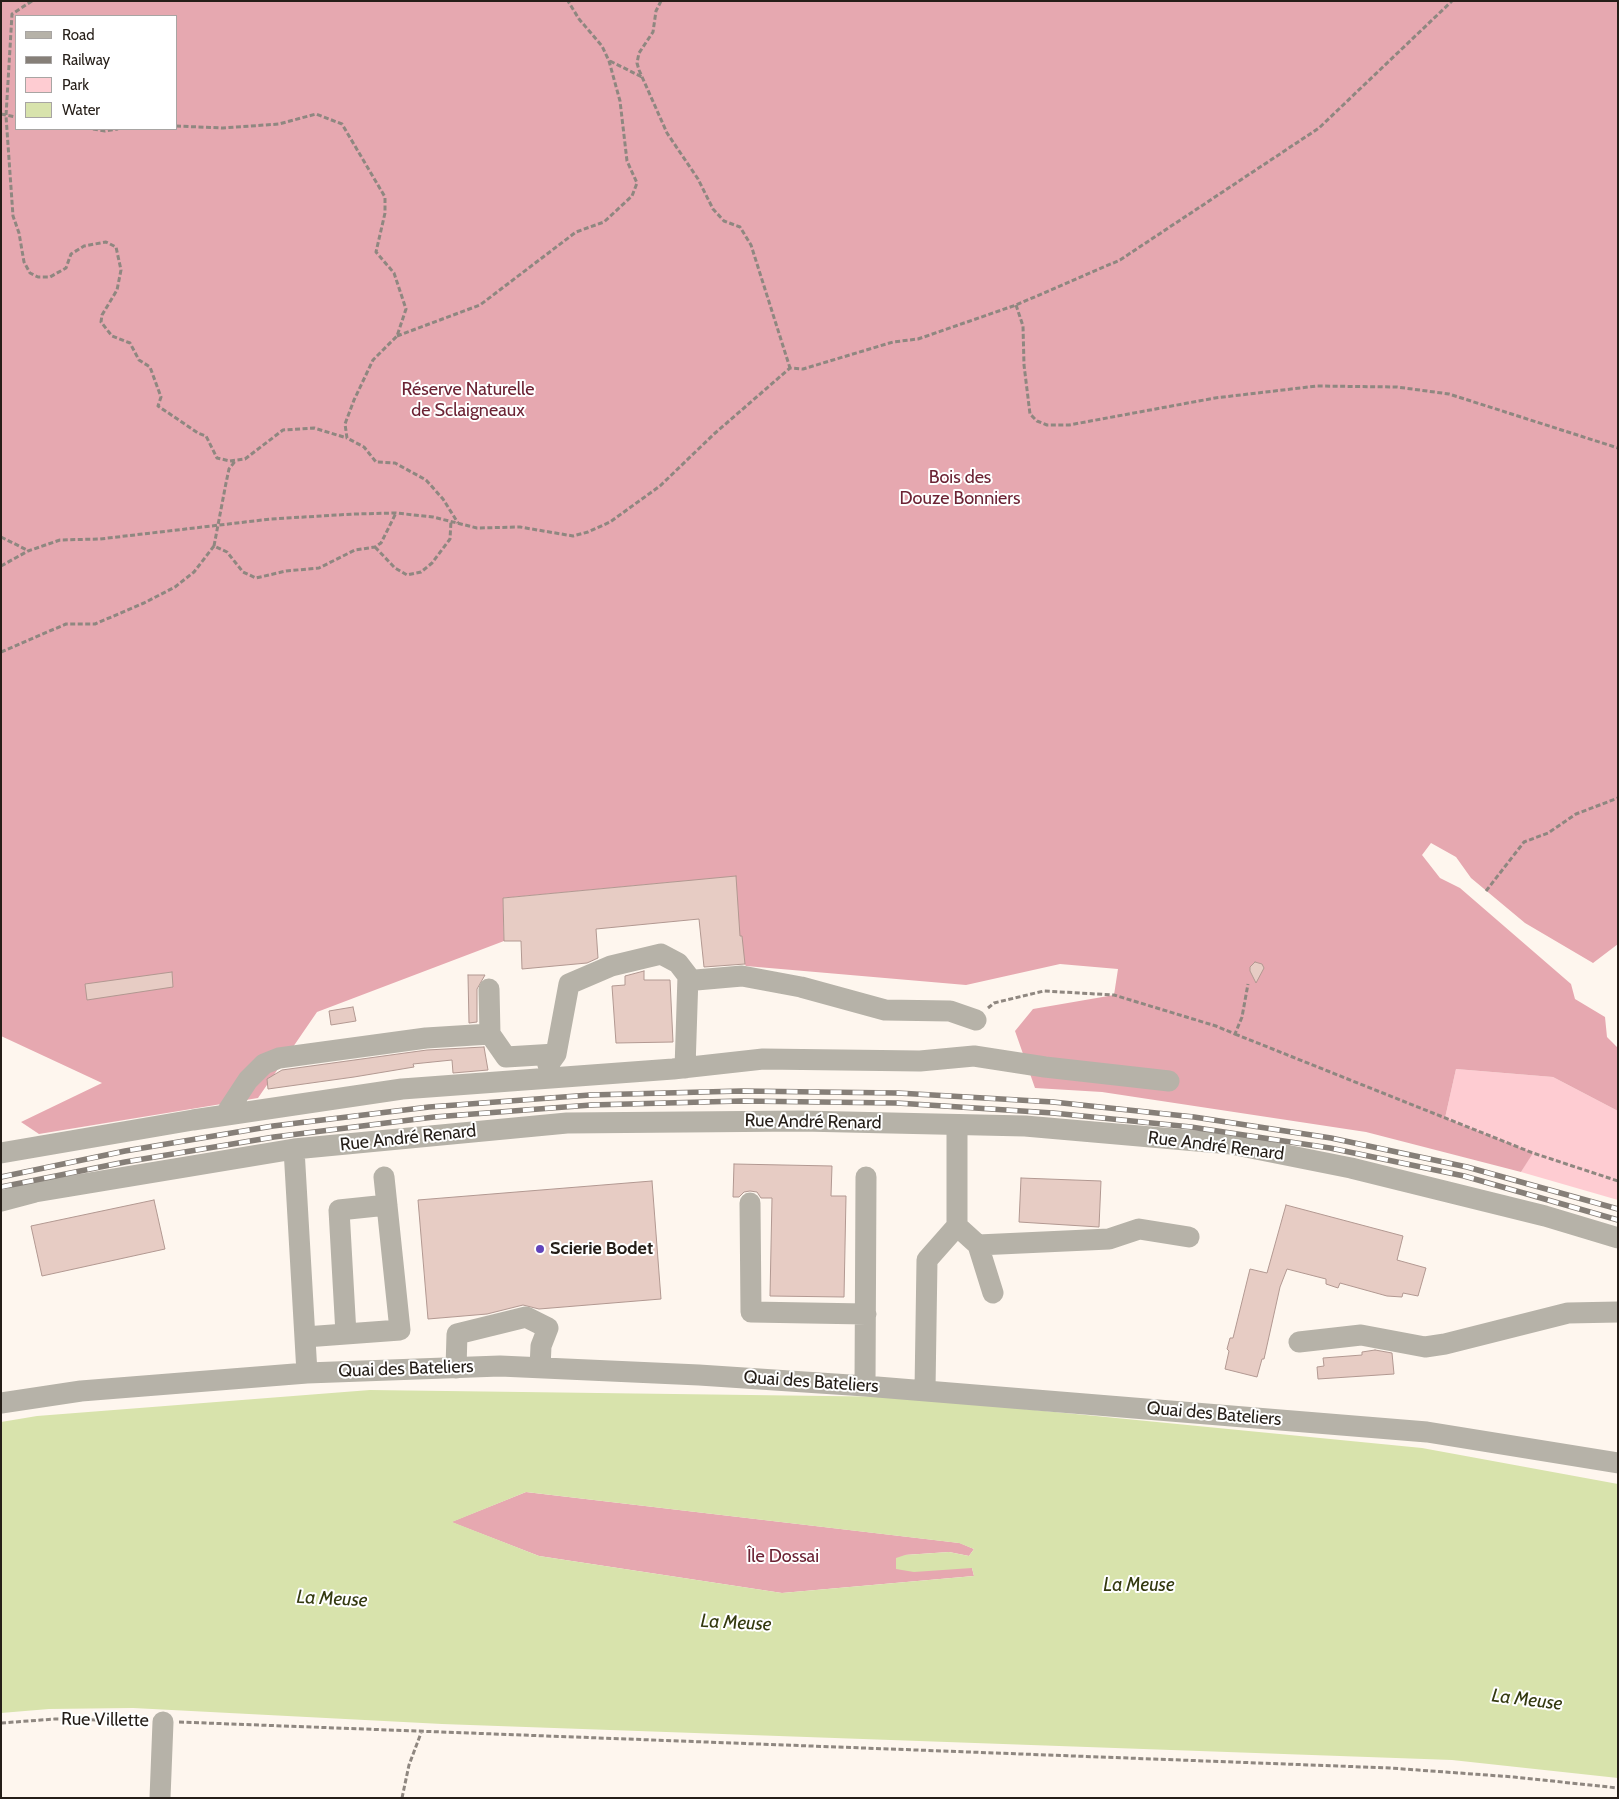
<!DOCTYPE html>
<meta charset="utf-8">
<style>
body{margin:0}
#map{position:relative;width:1619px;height:1799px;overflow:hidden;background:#fef6ee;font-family:Cabin,sans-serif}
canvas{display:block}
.frame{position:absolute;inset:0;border:2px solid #251e18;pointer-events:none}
.legend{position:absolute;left:15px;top:15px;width:162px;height:115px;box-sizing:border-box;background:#fff;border:1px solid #a8a5a3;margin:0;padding:6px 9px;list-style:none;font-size:15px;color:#251e18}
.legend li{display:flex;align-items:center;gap:10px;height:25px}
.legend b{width:25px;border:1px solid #a8a5a3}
</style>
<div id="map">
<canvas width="1619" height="1799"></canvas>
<div class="frame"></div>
<ul class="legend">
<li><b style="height:6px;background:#b6b2a8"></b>Road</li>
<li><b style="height:6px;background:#867f78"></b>Railway</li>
<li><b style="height:14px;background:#feccd2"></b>Park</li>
<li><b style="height:14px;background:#d8e3ac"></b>Water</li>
</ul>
</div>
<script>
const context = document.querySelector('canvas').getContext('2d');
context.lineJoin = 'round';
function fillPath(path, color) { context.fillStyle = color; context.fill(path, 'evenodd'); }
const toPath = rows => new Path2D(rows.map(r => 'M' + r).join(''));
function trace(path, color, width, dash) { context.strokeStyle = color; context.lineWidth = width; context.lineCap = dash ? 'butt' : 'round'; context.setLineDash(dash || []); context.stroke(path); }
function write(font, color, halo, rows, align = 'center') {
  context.font = font + ' Cabin,sans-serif'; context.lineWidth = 4; context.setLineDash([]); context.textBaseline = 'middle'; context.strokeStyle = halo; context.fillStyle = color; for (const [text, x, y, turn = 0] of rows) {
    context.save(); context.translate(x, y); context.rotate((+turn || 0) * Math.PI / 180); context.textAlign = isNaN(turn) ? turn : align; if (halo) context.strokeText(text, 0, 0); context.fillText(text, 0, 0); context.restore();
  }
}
const green = toPath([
 [1456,1069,1553,1077,1618,1111,1618,1200,1521,1172,1532,1153,1445,1118]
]);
const forest = toPath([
 [1,1,1618,1,1618,944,1593,963,1525,923,1471,878,1456,857,1431,843,1422,855,1440,878,1460,888,1571,984,1575,999,1605,1017,1607,1037,1618,1048,1618,1111,1553,1077,1456,1069,1445,1118,1533,1153,1521,1172,1366,1132,1102,1092,1035,1088,1015,1031,1033,1009,1114,995,1118,969,1060,964,966,985,746,966,674,882,503,898,504,941,317,1012,258,1098,39,1134,21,1122,102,1083,1,1036],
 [16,16,176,16,176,129,16,129],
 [526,1492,960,1543,974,1549,969,1556,949,1552,905,1555,972,1568,974,1576,782,1593,539,1556,451,1522]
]);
const water = toPath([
 [370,1390,902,1397,1422,1448,1618,1484,1618,1778,1452,1760,442,1724,133,1708,49,1709,1,1713,1,1422,37,1416],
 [526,1492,959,1543,974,1549,969,1556,949,1552,905,1555,896,1558,896,1569,914,1572,972,1568,974,1576,782,1593,539,1556,452,1522]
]);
const building = toPath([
 [736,876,740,936,742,936,745,964,704,967,699,919,596,929,598,958,587,963,522,969,521,941,504,941,503,898,736,876],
 [1255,962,1262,964,1264,968,1256,983,1250,971,1250,967,1255,962],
 [644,971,644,980,670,980,673,1042,616,1043,612,986,625,985,625,976,644,971],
 [172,972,173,987,87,1000,85,984,172,972],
 [468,975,485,975,477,989,477,1022,469,1023,468,975],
 [353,1007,356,1021,331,1025,329,1011,353,1007],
 [484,1047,488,1070,453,1073,452,1060,413,1064,414,1067,354,1077,268,1089,267,1079,282,1070,427,1050,484,1047],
 [734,1164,832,1166,831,1196,846,1196,844,1297,770,1296,772,1198,761,1198,757,1192,750,1191,744,1192,739,1197,733,1197,734,1164],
 [1021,1178,1101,1181,1099,1227,1019,1222,1021,1178],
 [652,1181,661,1299,539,1309,523,1305,487,1314,428,1319,418,1200,652,1181],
 [154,1200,165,1249,42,1276,31,1226,154,1200],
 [1286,1205,1403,1236,1397,1260,1426,1268,1418,1296,1403,1293,1402,1297,1387,1296,1340,1283,1338,1288,1326,1284,1326,1279,1287,1269,1280,1287,1264,1359,1262,1359,1257,1377,1225,1369,1229,1351,1227,1349,1230,1338,1233,1338,1250,1269,1267,1273,1286,1205],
 [1375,1350,1392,1353,1394,1374,1318,1379,1317,1367,1324,1366,1323,1358,1362,1355,1362,1352,1375,1350]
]);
const path = toPath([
 [32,1,12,14,6,116,13,216,19,233,24,262,30,273,38,277,50,277,66,268,71,254,84,246,106,242,116,247,121,270,117,290,102,315,101,322,112,336,130,343,139,360,150,367,161,397,158,406,198,433,206,436,217,458,230,461,245,459,283,430,314,428,347,438],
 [661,1,656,11,653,32,639,53,637,63,639,70,667,133,698,179,713,209,724,221,740,227,751,245,790,368],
 [610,61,642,77],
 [1,114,16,117],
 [176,126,223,128,279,124,316,114,342,124,385,197,385,213,376,252,394,273,406,309,397,336,373,360,354,400,345,424,347,438,364,447,376,462,395,463,426,480,443,499,458,523],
 [93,129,105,131,118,129],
 [1016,305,1023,326,1024,365,1030,414,1037,421,1047,425,1069,425,1215,398,1317,386,1397,387,1449,394,1618,448],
 [397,336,480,305,576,232,604,222,632,196,637,183,627,161,620,101,609,61,602,46,579,19,568,1],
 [1,537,27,550],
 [214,546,226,483,229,469,236,460],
 [375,547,395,568,407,575,421,572,432,563,450,539,451,521],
 [1,566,28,551,60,540,100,539,271,519,354,514,396,513,433,517,477,528,520,527,573,536,588,532,610,522,660,486,714,434,790,368,803,369,893,342,918,339,1016,305,1120,260,1319,128,1452,1],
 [1,652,66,624,95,624,144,603,175,587,194,572,214,546,227,552,243,572,256,578,286,571,319,568,355,550,375,547,381,543,396,513],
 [1486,891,1524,842,1548,833,1576,814,1618,798],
 [988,1008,994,1003,1044,991,1114,995,1216,1026,1235,1034,1242,1017,1248,984],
 [1235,1034,1533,1153,1618,1181],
 [179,1722,1390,1768,1514,1777,1618,1788],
 [1,1723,55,1719,145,1721],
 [402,1798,409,1765,421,1733]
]);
const minor = toPath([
 [696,980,742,976,801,987,885,1010,950,1011,976,1020],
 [489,989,490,1034],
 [548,1065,556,1054,569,984,611,966,661,954,678,963,688,976,685,1068],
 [225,1115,248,1080,264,1064,279,1058,426,1038,490,1034,506,1057,556,1054],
 [294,1149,307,1373],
 [1,1153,193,1120,402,1089,673,1069,763,1059,920,1061,974,1056,1045,1067,1169,1081],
 [1,1201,35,1192,294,1149,567,1123,802,1121,1025,1126,1231,1144,1351,1168,1545,1216,1618,1238],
 [750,1203,751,1312,866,1314],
 [957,1226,978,1245,1109,1239,1139,1229,1189,1237],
 [978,1245,993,1293],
 [346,1334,339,1210,387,1205],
 [305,1337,400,1330,384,1177],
 [1299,1342,1361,1335,1425,1347,1445,1344,1568,1313,1618,1312],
 [456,1368,457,1334,526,1317,548,1328,541,1346,540,1368],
 [865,1386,866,1177],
 [925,1390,927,1260,957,1226,957,1125],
 [1,1403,81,1391,307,1373,500,1366,699,1375,865,1386,1427,1432,1618,1463],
 [160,1798,163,1722]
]);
const rail = toPath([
 [1,1177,125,1151,273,1126,429,1107,590,1095,741,1091,898,1093,1053,1102,1194,1117,1331,1138,1467,1167,1618,1209],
 [1,1187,125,1162,274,1137,434,1117,591,1105,741,1101,897,1103,1053,1113,1191,1127,1330,1148,1464,1176,1618,1220]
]);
const markers = [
 [540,1249,5,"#6143bb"]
];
const parkNames = [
 ["Réserve Naturelle",468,390],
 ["de Sclaigneaux",468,411],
 ["Bois des",960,478],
 ["Douze Bonniers",960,499],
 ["Île Dossai",783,1557]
];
const streetNames = [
 ["Rue André Renard",813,1122,1],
 ["Rue André Renard",408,1138,-6],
 ["Rue André Renard",1216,1146,7],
 ["Quai des Bateliers",406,1369,-2],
 ["Quai des Bateliers",811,1382,4],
 ["Quai des Bateliers",1214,1414,5],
 ["Rue Villette",105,1720,1]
];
const poiNames = [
 ["Scierie Bodet",550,1249]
];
const waterNames = [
 ["La Meuse",1139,1585],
 ["La Meuse",332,1599,3],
 ["La Meuse",736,1623,3],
 ["La Meuse",1527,1700,7]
];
fillPath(green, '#feccd2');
fillPath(forest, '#e6a8b0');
fillPath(water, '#d8e3ac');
fillPath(building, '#e7ccc4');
trace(building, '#b29891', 1);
trace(path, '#8f8780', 3, [5, 2.5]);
trace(minor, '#b6b2a8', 21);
trace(rail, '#867f78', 5.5);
trace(rail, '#fff', 4, [11]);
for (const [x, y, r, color] of markers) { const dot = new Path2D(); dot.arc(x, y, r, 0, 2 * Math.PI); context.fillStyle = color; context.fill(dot); trace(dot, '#fff', 2); }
write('18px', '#6c2334', '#fff', parkNames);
write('18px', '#251e18', '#fff', streetNames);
write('bold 18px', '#251e18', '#fff', poiNames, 'left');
write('italic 19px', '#33390f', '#fff', waterNames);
</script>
